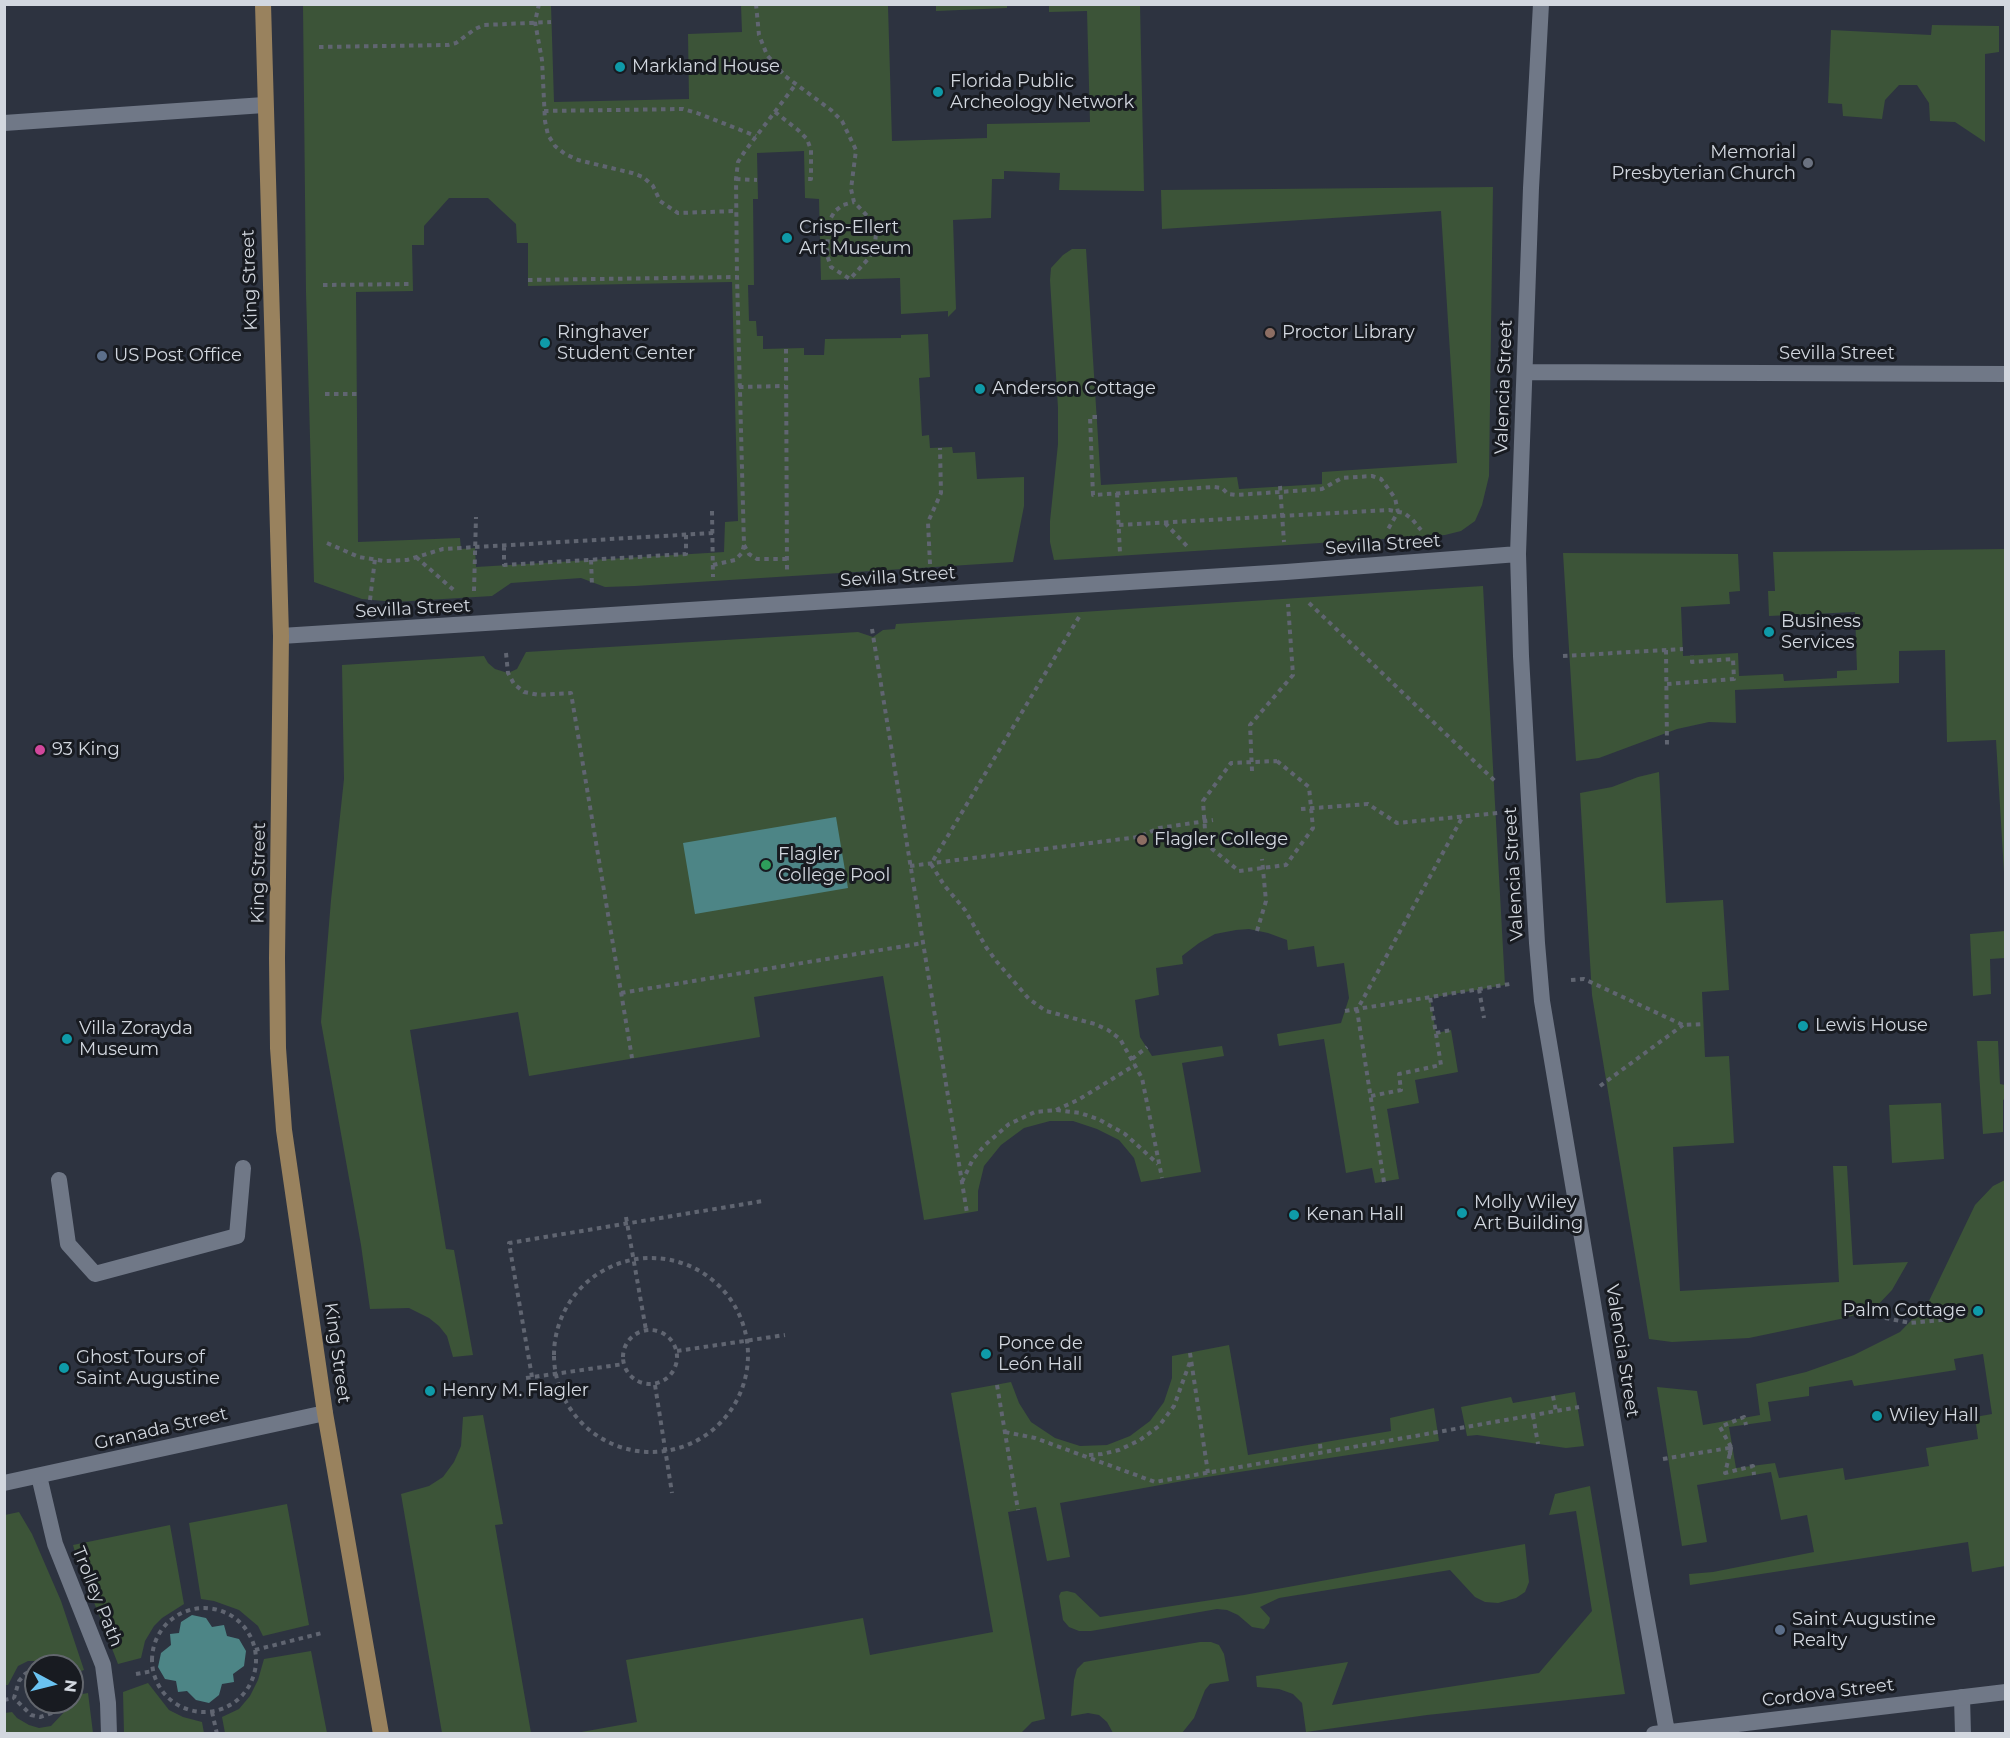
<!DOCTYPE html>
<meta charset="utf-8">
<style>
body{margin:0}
#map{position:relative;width:2010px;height:1738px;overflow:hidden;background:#2d3340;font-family:Montserrat,sans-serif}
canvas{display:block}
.frame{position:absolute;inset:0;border:6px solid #d2d7df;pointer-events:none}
.north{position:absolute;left:24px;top:1654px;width:60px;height:60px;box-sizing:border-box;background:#181b21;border:2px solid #62666d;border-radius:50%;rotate:97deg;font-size:16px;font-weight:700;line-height:24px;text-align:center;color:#d2d7df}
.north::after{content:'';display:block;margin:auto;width:21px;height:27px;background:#6ac3f1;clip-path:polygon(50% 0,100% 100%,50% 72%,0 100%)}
</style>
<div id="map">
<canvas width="2010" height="1738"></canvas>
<div class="frame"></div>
<div class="north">N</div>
</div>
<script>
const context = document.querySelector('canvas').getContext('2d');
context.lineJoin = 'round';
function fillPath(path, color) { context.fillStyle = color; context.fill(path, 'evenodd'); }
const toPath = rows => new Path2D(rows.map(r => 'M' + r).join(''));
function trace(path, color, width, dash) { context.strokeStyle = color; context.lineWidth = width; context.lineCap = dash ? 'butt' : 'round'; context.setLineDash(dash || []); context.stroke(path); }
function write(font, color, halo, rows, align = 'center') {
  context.font = font + ' Montserrat,sans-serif'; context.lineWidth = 6; context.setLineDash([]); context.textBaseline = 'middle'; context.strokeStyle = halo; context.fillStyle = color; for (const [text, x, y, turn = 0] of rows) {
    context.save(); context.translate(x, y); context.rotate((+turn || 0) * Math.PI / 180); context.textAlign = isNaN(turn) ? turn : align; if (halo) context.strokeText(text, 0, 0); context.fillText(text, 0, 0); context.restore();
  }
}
const green = toPath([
 [303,5,551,5,554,102,689,99,688,34,742,32,741,5,918,5,888,6,892,141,987,138,987,124,1090,122,1087,11,1049,12,1049,5,1140,5,1144,191,1059,190,1060,173,1004,171,1004,179,992,179,991,218,953,220,956,309,948,317,948,311,901,314,900,278,821,280,819,199,805,198,804,151,757,153,758,199,753,199,754,285,748,285,749,321,756,321,757,336,763,336,763,349,804,348,804,355,824,355,825,339,901,338,901,335,928,334,930,377,919,378,922,436,929,435,930,448,952,447,953,453,975,452,977,479,1024,477,1024,506,1013,562,635,586,605,587,581,578,511,583,492,596,395,602,362,599,314,582,306,292],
 [449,198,488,198,516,224,517,243,528,243,528,286,732,282,738,521,725,522,724,552,476,567,475,548,461,549,460,538,358,542,356,292,413,291,412,245,424,245,424,226],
 [936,5,1007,5,1007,8,936,11],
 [1932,25,1999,26,1999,52,1985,54,1985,142,1955,122,1930,121,1929,103,1917,85,1899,85,1885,100,1882,119,1843,116,1842,104,1828,103,1831,30,1931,35],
 [1493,187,1489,476,1482,505,1475,521,1461,531,1445,535,1054,560,1050,542,1050,521,1058,444,1058,408,1050,280,1051,268,1063,255,1072,249,1086,249,1101,485,1237,477,1239,489,1322,484,1322,472,1457,463,1441,211,1162,229,1161,190],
 [2005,549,2005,889,1996,740,1947,742,1945,650,1899,651,1899,683,1735,690,1736,723,1709,722,1677,729,1599,758,1576,761,1563,553,1738,554,1740,591,1729,592,1730,604,1681,607,1683,656,1738,653,1739,676,1783,674,1784,681,1837,678,1837,671,1857,670,1855,612,1769,616,1768,591,1775,591,1773,552],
 [1483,586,1505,985,1430,998,1436,1033,1451,1030,1458,1072,1415,1080,1419,1103,1387,1109,1399,1179,1375,1183,1372,1168,1346,1173,1324,1039,1279,1046,1277,1034,1341,1023,1349,998,1344,963,1317,967,1314,946,1288,950,1287,940,1268,933,1249,929,1236,930,1215,934,1199,943,1182,956,1183,964,1156,968,1159,995,1135,1000,1140,1037,1152,1056,1222,1046,1224,1056,1182,1063,1201,1172,1141,1182,1134,1158,1119,1140,1097,1129,1073,1121,1050,1121,1024,1128,1001,1145,984,1166,978,1191,978,1211,924,1220,883,976,754,997,760,1037,529,1076,518,1012,410,1030,446,1249,454,1250,473,1355,453,1357,447,1336,439,1326,429,1318,409,1308,370,1309,361,1245,321,1022,331,900,344,779,342,665,484,656,488,663,495,669,508,673,517,669,526,652,858,632,873,637,883,630,895,629,896,624],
 [1659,772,1666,903,1723,900,1729,990,1702,992,1705,1057,1729,1056,1734,1143,1673,1147,1680,1291,1839,1282,1833,1166,1847,1166,1853,1265,1908,1262,1892,1290,1874,1309,1845,1318,1749,1338,1672,1342,1649,1339,1592,995,1580,793,1612,787,1638,777],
 [2005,931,2005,958,1990,959,1991,994,1973,996,1970,934],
 [1977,1041,1998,1041,2000,1084,2005,1085,2005,1099,2003,1100,2003,1132,1983,1134],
 [1941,1103,1944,1159,1892,1163,1889,1105],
 [2005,1180,2005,1566,1972,1572,1968,1542,1690,1585,1689,1574,1713,1572,1814,1552,1807,1515,1781,1520,1771,1472,1697,1485,1707,1542,1682,1546,1657,1387,1697,1391,1703,1425,1760,1415,1756,1384,1806,1372,1854,1355,1900,1332,1928,1303,1975,1205,1993,1186],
 [1983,1354,1992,1414,1975,1417,1978,1439,1926,1448,1929,1466,1845,1480,1843,1468,1779,1478,1775,1463,1736,1468,1729,1427,1771,1421,1768,1402,1809,1396,1809,1387,1852,1380,1854,1386,1956,1370,1954,1359],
 [1229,1345,1248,1455,1391,1431,1390,1418,1434,1408,1439,1441,1194,1479,1060,1503,1070,1557,1047,1561,1036,1507,1008,1512,1045,1719,1032,1722,1021,1733,576,1733,637,1722,626,1660,863,1618,870,1655,993,1632,951,1393,1011,1382,1019,1403,1031,1422,1055,1438,1080,1446,1107,1445,1130,1436,1150,1421,1164,1402,1172,1378,1172,1356],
 [1575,1392,1584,1446,1566,1448,1477,1435,1467,1436,1461,1407,1511,1397,1513,1403],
 [483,1415,503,1524,495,1525,531,1733,442,1733,401,1494,429,1486,443,1477,454,1462,461,1446,463,1417],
 [1590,1486,1625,1694,1427,1715,1306,1732,1302,1703,1293,1694,1279,1689,1257,1687,1256,1676,1348,1662,1332,1705,1539,1673,1592,1611,1576,1511,1549,1515,1555,1494],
 [287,1504,309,1625,263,1636,258,1626,239,1610,214,1601,201,1599,189,1523],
 [19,1512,32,1534,61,1601,84,1670,72,1674,72,1666,52,1666,40,1661,28,1661,18,1666,8,1685,5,1685,5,1515],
 [170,1525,184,1604,162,1618,154,1626,145,1641,141,1658,118,1664,76,1556,73,1545],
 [1525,1544,1529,1582,1525,1592,1516,1598,1498,1603,1485,1602,1475,1597,1450,1570,1279,1598,1260,1607,1270,1618,1269,1623,1264,1629,1252,1627,1238,1615,1227,1610,1217,1609,1091,1631,1079,1631,1069,1627,1063,1620,1059,1596,1061,1592,1067,1591,1075,1593,1100,1617,1244,1595],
 [1200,1642,1211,1642,1219,1645,1224,1654,1229,1681,1210,1684,1205,1690,1194,1718,1182,1733,1113,1733,1107,1722,1099,1715,1088,1713,1071,1716,1074,1680,1077,1669,1084,1662],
 [311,1651,327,1733,225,1733,222,1717,239,1709,250,1696,258,1680,264,1659],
 [148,1683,169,1710,183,1717,202,1722,204,1733,124,1733,123,1692],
 [88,1693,93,1733,5,1733,5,1713,12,1712,17,1718,29,1725,39,1728,51,1726,68,1708,70,1702,72,1702,72,1696]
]);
const water = toPath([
 [836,817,848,888,695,914,683,843],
 [192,1615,206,1618,212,1627,224,1625,227,1636,239,1639,246,1651,244,1666,233,1674,234,1682,222,1684,219,1695,209,1703,196,1700,187,1691,178,1692,176,1681,165,1679,158,1667,161,1653,171,1645,170,1634,179,1633,181,1622]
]);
const path = toPath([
 [539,4,535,22,542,60,545,121,548,135,555,146,565,154,578,160,632,173,643,177,653,186,660,201,678,213,736,211],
 [756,4,759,35,767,55,785,76,831,110,842,121,856,150,851,189,854,202,873,222,876,232,875,245,869,258,850,279,831,267,827,255,828,235,829,221,835,211,843,205,854,202],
 [319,47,448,45,456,43,475,29,484,25,551,22],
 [544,111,683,109,697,113,756,136],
 [775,112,798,130,807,139,811,150,811,179,804,179],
 [736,179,757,180],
 [528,280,737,277],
 [323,285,413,284],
 [786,349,787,573],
 [739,387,785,386],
 [325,394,357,394],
 [1097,417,1090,417,1093,495,1214,487,1222,488,1228,494,1236,495,1322,489,1342,478,1372,476,1381,479,1395,498,1398,512,1387,531],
 [1280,486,1284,542],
 [1117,493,1120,553],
 [712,511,713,577],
 [1165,523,1187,546],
 [1119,525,1389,510,1404,513,1412,519,1421,530],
 [327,543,359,557,384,561,407,560,443,549,713,533],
 [744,545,749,554,757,559,787,559],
 [504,546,504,565,686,554,686,535],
 [416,557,456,592],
 [591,560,592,586],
 [930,564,928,522,941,493,940,448],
 [713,565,735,560,742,553,744,545,737,277,736,179,738,162,745,151,796,84],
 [474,591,476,517],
 [370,600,375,559],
 [1309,603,1496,782],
 [1079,617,931,864,944,885,965,910,986,947,997,962,1029,999,1046,1011,1095,1024,1108,1030,1120,1039,1142,1078,1162,1178],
 [872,629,967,1213],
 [1666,650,1667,746],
 [506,653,508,673,514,684,524,692,539,695,571,693,632,1058],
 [1563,656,1683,649],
 [1667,684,1734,679,1733,659,1692,662,1692,655],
 [1277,761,1309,787,1313,828,1286,865,1239,871,1206,844,1203,801,1231,763,1277,761],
 [1252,771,1250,725,1293,675,1288,604],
 [1301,809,1368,804,1397,823,1498,813],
 [910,866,1138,837,1159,828,1213,820],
 [1257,931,1266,901,1262,859],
 [1571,980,1584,979,1683,1025,1704,1024],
 [1479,989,1484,1018],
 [621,993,923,943],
 [1345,1011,1510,984],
 [1436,1033,1451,1030],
 [1132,1059,1147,1047],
 [1600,1086,1683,1025],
 [1371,1096,1401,1090,1399,1074,1441,1065,1430,997],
 [1056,1110,1078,1100,1135,1065],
 [962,1182,973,1159,985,1145,1009,1124,1035,1112,1056,1110,1080,1113,1098,1119,1125,1134,1158,1164],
 [1384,1182,1357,1010,1463,816],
 [626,1217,646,1330],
 '554 1355a97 97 0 1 1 194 0a97 97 0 1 1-194 0Z',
 [1885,1318,1910,1323,1952,1319],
 '623 1357a27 27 0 1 1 54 0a27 27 0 1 1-54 0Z',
 [677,1351,785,1335],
 [1190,1353,1208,1473],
 [532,1377,509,1243,763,1201],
 [526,1378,624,1364],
 [655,1385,672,1493],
 [997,1385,1018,1510],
 [1553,1396,1556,1411],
 [1533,1415,1538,1444],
 [1005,1432,1035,1438,1155,1482,1579,1407],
 [1320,1444,1321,1453],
 [1731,1447,1720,1427,1744,1417,1746,1425],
 [1732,1453,1730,1453,1729,1449,1731,1448,1730,1453,1729,1448,1731,1448,1730,1453,1725,1473,1753,1466,1754,1475],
 [1089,1455,1102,1454,1119,1450,1140,1440,1159,1426,1174,1406,1191,1359],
 [1663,1459,1729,1448],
 '152 1660a52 52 0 1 1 104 0a52 52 0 1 1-104 0Z',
 [255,1650,322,1633],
 [36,1668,25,1674,19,1681,14,1698,31,1715,40,1717,55,1712,64,1702],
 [136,1674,153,1671],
 [4,1700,14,1698],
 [212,1712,217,1734]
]);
const service = toPath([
 [59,1180,68,1244,95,1274,237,1236,243,1168],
 [39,1476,55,1544,103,1665,108,1703,109,1734],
 [1962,1697,1963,1734]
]);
const minor = toPath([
 [1541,4,1531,188,1518,554,1521,656,1537,943,1542,1001,1642,1593,1667,1732],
 [1525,372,2006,374],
 [281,636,1286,572,1518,554],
 [4,1483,325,1413],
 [1654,1734,2006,1692]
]);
const tertiary = toPath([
 [4,123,264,105]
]);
const primary = toPath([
 [263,4,281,636,277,958,278,1048,284,1130,325,1413,381,1734]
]);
const markers = [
 [620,67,6,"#0f9aa8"],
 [938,92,6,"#0f9aa8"],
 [1808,163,6,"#6b7280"],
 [787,238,6,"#0f9aa8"],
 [1270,333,6,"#8d6e63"],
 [545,343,6,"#0f9aa8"],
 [102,356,6,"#5c6f8a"],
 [980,389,6,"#0f9aa8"],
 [1769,632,6,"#0f9aa8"],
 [40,750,6,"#d1479c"],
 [1142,840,6,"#8d6e63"],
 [766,865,6,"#2e9e5b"],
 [1803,1026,6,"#0f9aa8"],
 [67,1039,6,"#0f9aa8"],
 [1462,1213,6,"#0f9aa8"],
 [1294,1215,6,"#0f9aa8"],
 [1978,1311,6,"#0f9aa8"],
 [986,1354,6,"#0f9aa8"],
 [64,1368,6,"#0f9aa8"],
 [430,1391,6,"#0f9aa8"],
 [1877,1416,6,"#0f9aa8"],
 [1780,1630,6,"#5c6f8a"]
];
const poiNames = [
 ["Markland House",632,67],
 ["Florida Public",950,82],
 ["Archeology Network",950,103],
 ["Memorial",1796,153,"right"],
 ["Presbyterian Church",1796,174,"right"],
 ["Crisp-Ellert",799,228],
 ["Art Museum",799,249],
 ["Ringhaver",557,333],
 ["Student Center",557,354],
 ["Proctor Library",1282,333],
 ["US Post Office",114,356],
 ["Anderson Cottage",992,389],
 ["Business",1781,622],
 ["Services",1781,643],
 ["93 King",52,750],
 ["Flagler College",1154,840],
 ["Flagler",778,855],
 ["College Pool",778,876],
 ["Lewis House",1815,1026],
 ["Villa Zorayda",79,1029],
 ["Museum",79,1050],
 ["Molly Wiley",1474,1203],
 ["Art Building",1474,1224],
 ["Kenan Hall",1306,1215],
 ["Palm Cottage",1966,1311,"right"],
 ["Ponce de",998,1344],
 ["León Hall",998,1365],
 ["Ghost Tours of",76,1358],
 ["Saint Augustine",76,1379],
 ["Henry M. Flagler",442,1391],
 ["Wiley Hall",1889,1416],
 ["Saint Augustine",1792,1620],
 ["Realty",1792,1641]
];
const streetNames = [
 ["King Street",250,280,-92],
 ["Sevilla Street",1837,354],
 ["Valencia Street",1504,387,-88],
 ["Sevilla Street",1383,545,-4],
 ["Sevilla Street",898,577,-4],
 ["Sevilla Street",413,609,-3],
 ["King Street",259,873,-89],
 ["Valencia Street",1514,874,-93],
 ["Valencia Street",1622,1351,81],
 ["King Street",337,1353,82],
 ["Granada Street",161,1429,-13],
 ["Trolley Path",97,1597,68],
 ["Cordova Street",1828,1693,-7]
];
fillPath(green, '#3c5438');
fillPath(water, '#4d8586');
trace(path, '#606571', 4, [4.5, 4.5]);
trace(service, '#707887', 16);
trace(minor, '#707887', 16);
trace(tertiary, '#707887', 16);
trace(primary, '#99825e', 16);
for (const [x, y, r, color] of markers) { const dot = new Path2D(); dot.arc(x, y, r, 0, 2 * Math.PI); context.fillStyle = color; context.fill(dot); trace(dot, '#181b21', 2); }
write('18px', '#d2d7df', '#181b21', poiNames, 'left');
write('18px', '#d2d7df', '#181b21', streetNames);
</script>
